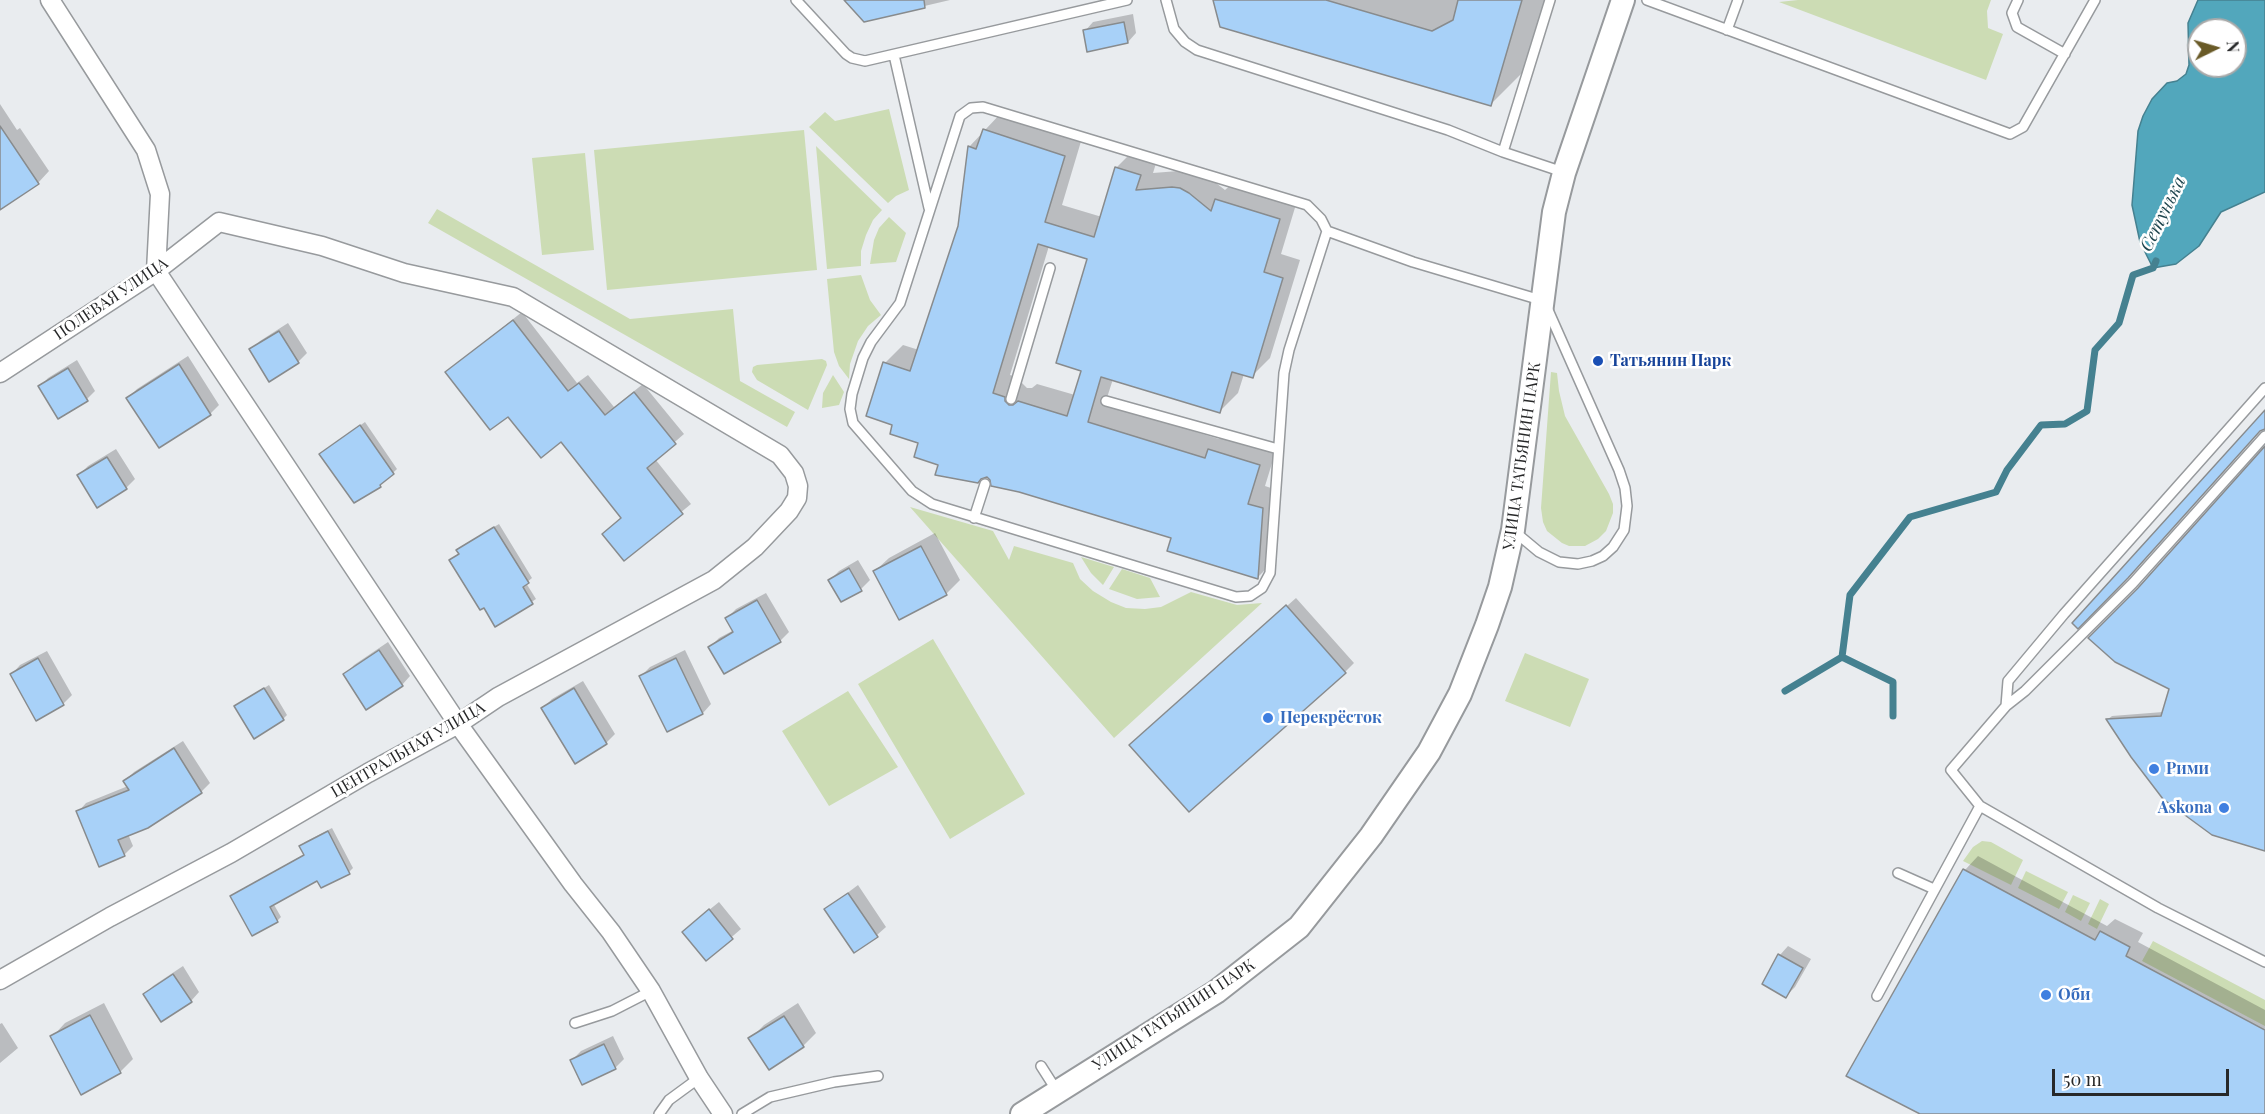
<!DOCTYPE html>
<meta charset="utf-8">
<style>
body{margin:0}
#map{position:relative;width:2265px;height:1114px;overflow:hidden;background:#e9ecef;font-family:"Playfair Display",serif}
canvas{display:block}
.north{position:absolute;left:2187px;top:18px;width:60px;height:60px;box-sizing:border-box;background:#fff;border:2px solid #a9a9a9;border-radius:50%;rotate:85deg;font-size:16px;font-weight:700;line-height:24px;text-align:center;color:#272829}
.north::after{content:'';display:block;margin:auto;width:21px;height:27px;background:#695a27;clip-path:polygon(50% 0,100% 100%,50% 72%,0 100%)}
.scale{position:absolute;left:2052px;top:1069px;width:177px;height:27px;box-sizing:border-box;border:3px solid #272829;border-top:0;padding-left:8px;font-size:18px;line-height:21px;white-space:nowrap;color:#272829;-webkit-text-stroke:4px #fff;paint-order:stroke}
</style>
<div id="map">
<canvas width="2265" height="1114"></canvas>
<div class="north">N</div>
<div class="scale">50 m</div>
</div>
<script>
const context = document.querySelector('canvas').getContext('2d');
context.lineJoin = 'round';
function fillPath(path, color) { context.fillStyle = color; context.fill(path, 'evenodd'); }
const toPath = rows => new Path2D(rows.map(r => 'M' + r).join(''));
function trace(path, color, width, dash) { context.strokeStyle = color; context.lineWidth = width; context.lineCap = dash ? 'butt' : 'round'; context.setLineDash(dash || []); context.stroke(path); }
function write(font, color, halo, rows, align = 'center') {
  context.font = font + ' "Playfair Display",serif'; context.lineWidth = 5; context.setLineDash([]); context.textBaseline = 'middle'; context.strokeStyle = halo; context.fillStyle = color; for (const [text, x, y, turn = 0] of rows) {
    context.save(); context.translate(x, y); context.rotate((+turn || 0) * Math.PI / 180); context.textAlign = isNaN(turn) ? turn : align; if (halo) context.strokeText(text, 0, 0); context.fillText(text, 0, 0); context.restore();
  }
}
const green = toPath([
 [1798,0,1991,0,1987,11,1988,28,2003,34,1986,80,1779,2],
 [889,109,909,190,896,196,888,203,809,127,825,112,835,121],
 [804,130,817,270,607,290,594,150],
 [816,146,882,210,873,220,866,235,861,251,861,266,827,269],
 [585,153,594,250,542,255,532,158],
 [437,209,630,319,733,309,740,381,795,412,787,427,428,223],
 [889,217,906,233,896,262,870,264,874,240,879,228],
 [861,275,870,300,881,315,868,326,858,341,850,364,849,379,839,366,834,352,827,279],
 [822,359,826,361,827,365,808,410,757,380,752,372,753,367,757,365],
 [1551,372,1557,373,1559,391,1565,416,1609,494,1613,504,1613,513,1606,531,1598,539,1585,546,1569,546,1562,543,1547,531,1543,522,1541,508],
 [833,375,844,392,839,405,822,408,823,393],
 [910,507,993,531,1009,560,1014,546,1073,563,1080,579,1093,591,1111,602,1126,608,1145,609,1161,607,1191,592,1237,605,1262,603,1114,738],
 [1081,557,1114,567,1103,585,1091,573],
 [1122,569,1150,578,1160,597,1137,599,1109,589],
 [933,639,1025,794,950,839,858,684],
 [1525,653,1589,679,1570,727,1505,701],
 [848,691,898,767,829,806,782,731],
 [1982,841,1991,842,2023,860,2011,885,1963,861,1973,847],
 [2026,871,2068,892,2059,909,2018,888],
 [2073,895,2090,903,2081,921,2065,912],
 [2100,899,2109,904,2097,929,2088,924],
 [2153,941,2265,1000,2265,1026,2142,961]
]);
const water = toPath([
 [2198,0,2265,0,2265,192,2221,212,2199,246,2176,264,2153,268,2140,242,2132,205,2138,131,2143,116,2152,99,2167,83,2177,81,2186,74,2189,65,2188,23,2198,0],
 [2199,30,2235,30,2235,66,2199,66,2199,30]
]);
const shadow = toPath([
 [846,0,950,0,865,20],
 [1215,0,1551,0,1532,63,1491,104],
 [1133,14,1136,33,1128,42,1085,31,1093,22],
 [0,104,17,130,20,128,49,171,38,183,0,208],
 [1002,112,1082,138,1062,205,1102,217,1116,168,1134,150,1158,157,1153,173,1191,170,1207,176,1225,190,1234,182,1297,201,1281,254,1300,260,1270,358,1252,376,1244,374,1238,393,1220,411,1113,379,1105,404,1219,439,1227,432,1277,447,1265,486,1280,491,1276,559,1258,577,1173,537,987,476,940,464,920,442,894,424,885,363,903,345,919,350,959,226,969,147],
 [1049,246,1089,258,1083,370,1075,395,1037,384,1032,388,1027,388,1022,383,1022,379,1010,375],
 [522,312,577,383,588,375,614,407,643,384,684,434,655,459,691,504,624,559,622,517,561,440,508,414,447,372],
 [288,323,307,353,298,362,251,350,260,341],
 [188,356,219,405,210,414,160,446,128,398,137,389],
 [77,360,95,391,87,399,40,387,48,378],
 [365,422,397,469,380,485,354,501,325,450],
 [2265,448,2265,850,2213,834,2108,719,2112,716,2163,712,2171,688,2139,589],
 [116,449,135,479,126,488,79,475,88,466],
 [499,524,532,578,526,583,536,599,496,625,460,553,462,546],
 [935,533,960,580,946,594,900,618,875,571,889,558],
 [858,560,870,580,861,589,830,580,839,571],
 [766,593,789,632,780,641,710,647,719,638,734,630,727,618,736,609],
 [1296,598,1354,663,1345,672,1140,736],
 [388,642,410,676,402,685,345,674,354,665],
 [685,650,711,704,703,713,667,730,641,676,650,667],
 [47,651,72,695,63,704,12,674,20,665],
 [583,681,615,734,606,743,575,762,543,708,552,699],
 [269,685,287,715,283,719,236,706],
 [183,741,210,783,201,792,147,827,128,834,133,846,124,855,78,812,86,803,128,786,125,781,134,772],
 [332,828,353,868,349,872,317,879,273,903,281,917,277,921,231,896,305,854,301,846,305,842],
 [1978,856,2107,926,2115,919,2143,933,2138,942,2265,1010,2265,1114,1923,1114,1965,870],
 [858,885,886,927,877,935,854,951,826,909],
 [719,902,741,929,706,959,693,923],
 [1788,946,1811,959,1795,987,1786,996,1780,955],
 [183,966,199,992,191,1001,145,994,153,986],
 [104,1003,133,1059,120,1072,52,1037,65,1023],
 [798,1003,816,1033,803,1046,750,1039,764,1025],
 [2,1023,18,1048,0,1063,0,1024],
 [613,1036,624,1059,615,1068,572,1060,581,1051]
]);
const stream = toPath([
 [1842,657,1893,682,1893,716],
 [1785,691,1842,657,1850,595,1910,517,1996,492,2007,470,2041,425,2065,424,2087,411,2095,350,2119,323,2133,275,2153,268,2156,261]
]);
const building = toPath([
 [844,0,924,0,925,8,864,22,844,0],
 [1213,0,1326,0,1432,31,1453,20,1458,0,1522,0,1491,106,1220,27,1213,0],
 [1124,22,1128,43,1087,52,1083,30,1124,22],
 [0,126,39,184,0,210,0,126],
 [983,129,1065,156,1045,222,1094,237,1115,167,1141,175,1136,190,1172,187,1180,188,1189,193,1211,211,1215,199,1280,219,1264,272,1283,278,1253,378,1232,372,1220,413,1101,377,1088,422,1205,458,1208,449,1260,465,1248,504,1263,508,1258,579,1167,551,1171,538,1019,492,991,486,990,480,987,477,981,479,978,483,935,475,938,465,914,457,918,443,890,434,892,425,866,416,883,362,910,371,958,226,968,146,976,149,983,129],
 [1038,244,1087,259,1056,363,1081,371,1067,416,1018,401,1013,405,1009,405,1005,401,1005,397,993,393,1038,244],
 [513,320,568,391,579,383,605,415,634,392,676,444,647,468,683,514,624,561,602,534,621,518,561,442,541,458,508,417,490,430,445,372,513,320],
 [279,331,299,363,269,382,249,349,279,331],
 [179,364,211,415,159,448,126,398,179,364],
 [68,368,88,401,58,419,38,386,68,368],
 [2265,410,2265,429,2260,431,2128,578,2078,629,2072,623,2265,410],
 [360,425,394,474,380,485,381,487,354,503,319,454,360,425],
 [2265,446,2265,851,2212,835,2163,799,2131,757,2106,719,2161,716,2169,689,2115,662,2088,638,2138,588,2265,446],
 [107,457,127,489,97,508,77,475,107,457],
 [494,527,529,583,523,587,533,604,495,627,484,608,480,610,449,560,459,554,456,550,494,527],
 [921,546,947,595,899,620,873,571,921,546],
 [849,568,862,591,841,602,828,580,849,568],
 [757,600,781,642,724,674,708,647,733,632,725,618,757,600],
 [1286,605,1346,673,1189,812,1129,745,1286,605],
 [379,650,403,686,366,710,343,674,379,650],
 [38,658,64,705,36,721,10,674,38,658],
 [676,658,703,714,667,732,639,676,676,658],
 [264,688,284,720,254,739,234,706,264,688],
 [574,688,607,744,575,764,541,708,574,688],
 [174,748,202,793,148,828,118,840,125,856,99,867,76,811,129,790,123,781,174,748],
 [328,831,350,874,321,888,317,881,270,907,278,922,252,936,230,896,304,855,299,846,328,831],
 [1963,869,2095,940,2100,931,2130,947,2126,956,2265,1030,2265,1114,1920,1114,1846,1076,1963,869],
 [848,893,878,937,854,953,824,909,848,893],
 [709,909,733,939,706,961,682,932,709,909],
 [1778,954,1803,968,1786,998,1762,984,1778,954],
 [173,974,192,1002,161,1022,143,994,173,974],
 [90,1015,121,1073,81,1095,50,1036,90,1015],
 [784,1016,804,1047,769,1070,748,1038,784,1016],
 [604,1044,616,1069,582,1085,570,1060,604,1044]
]);
const service = toPath([
 [796,0,846,54,852,58,865,61,1127,0],
 [1166,0,1174,29,1185,42,1197,50,1448,130,1503,152,1563,172],
 [1647,0,2010,134,2023,127,2095,0],
 [2018,0,2012,13,2017,27,2065,54],
 [1727,30,1738,0],
 [894,55,929,208],
 [1503,152,1550,0],
 [1327,231,1321,219,1307,205,983,107,971,108,960,116,900,303,871,342,863,358,852,394,850,409,853,423,912,491,932,504,1236,597,1250,596,1262,588,1270,573,1284,373,1289,350,1327,231,1413,262,1544,301,1619,470,1625,488,1627,506,1624,530,1613,547,1603,556,1592,561,1578,564,1559,562,1539,552,1515,532],
 [2265,388,2064,614,2008,681,2006,706,1951,770,1980,806,2158,908,2265,962],
 [1011,399,1050,268],
 [1106,401,1278,449],
 [974,518,985,484],
 [2006,706,2025,691,2133,583,2265,436],
 [1898,873,1934,889],
 [1877,996,1980,806],
 [575,1023,612,1011,651,991],
 [1041,1066,1057,1091],
 [659,1114,669,1100,699,1078],
 [742,1114,770,1097,834,1082,878,1076]
]);
const minor = toPath([
 [50,0,146,150,160,194,156,271,458,724,573,884,611,932,651,991,699,1078,723,1114],
 [0,373,156,271,219,222,322,246,404,273,513,297,780,455,794,473,798,486,797,498,789,511,755,547,714,580,498,697,458,724,368,773,231,853,110,917,0,980]
]);
const tertiary = toPath([
 [1022,1114,1216,992,1299,927,1371,836,1429,752,1460,694,1487,625,1500,587,1513,530,1554,212,1564,173,1623,0]
]);
const markers = [
 [1598,361,6,"#1a4fb4"],
 [1268,718,6,"#3f7fe0"],
 [2154,769,6,"#3f7fe0"],
 [2224,808,6,"#3f7fe0"],
 [2046,995,6,"#3f7fe0"]
];
const streetNames = [
 ["ПОЛЕВАЯ УЛИЦА",111,299,-34],
 ["УЛИЦА ТАТЬЯНИН ПАРК",1522,456,-82],
 ["ЦЕНТРАЛЬНАЯ УЛИЦА",408,750,-30],
 ["УЛИЦА ТАТЬЯНИН ПАРК",1174,1015,-33]
];
const transitNames = [
 ["Татьянин Парк",1610,361]
];
const shopNames = [
 ["Перекрёсток",1280,718],
 ["Рими",2166,769],
 ["Askona",2212,808,"right"],
 ["Оби",2058,995]
];
const waterNames = [
 ["Сетунька",2163,214,-64]
];
fillPath(green, '#ccdcb4');
fillPath(water, '#52a7bc');
trace(water, '#458190', 1.5);
fillPath(shadow, '#0003');
trace(stream, '#458190', 7);
fillPath(building, '#a8d1f8');
trace(building, '#888b8d', 1.5);
trace(service, '#979a9d', 12);
trace(minor, '#979a9d', 21);
trace(tertiary, '#979a9d', 26);
trace(service, '#fff', 9);
trace(minor, '#fff', 18);
trace(tertiary, '#fff', 22);
for (const [x, y, r, color] of markers) { const dot = new Path2D(); dot.arc(x, y, r, 0, 2 * Math.PI); context.fillStyle = color; context.fill(dot); trace(dot, '#fff', 2); }
write('16px', '#272829', '#fff', streetNames);
write('bold 16px', '#164399', '#fff', transitNames, 'left');
write('bold 16px', '#366cbe', '#fff', shopNames, 'left');
write('italic 18px', '#1f464f', '#fff', waterNames);
</script>
